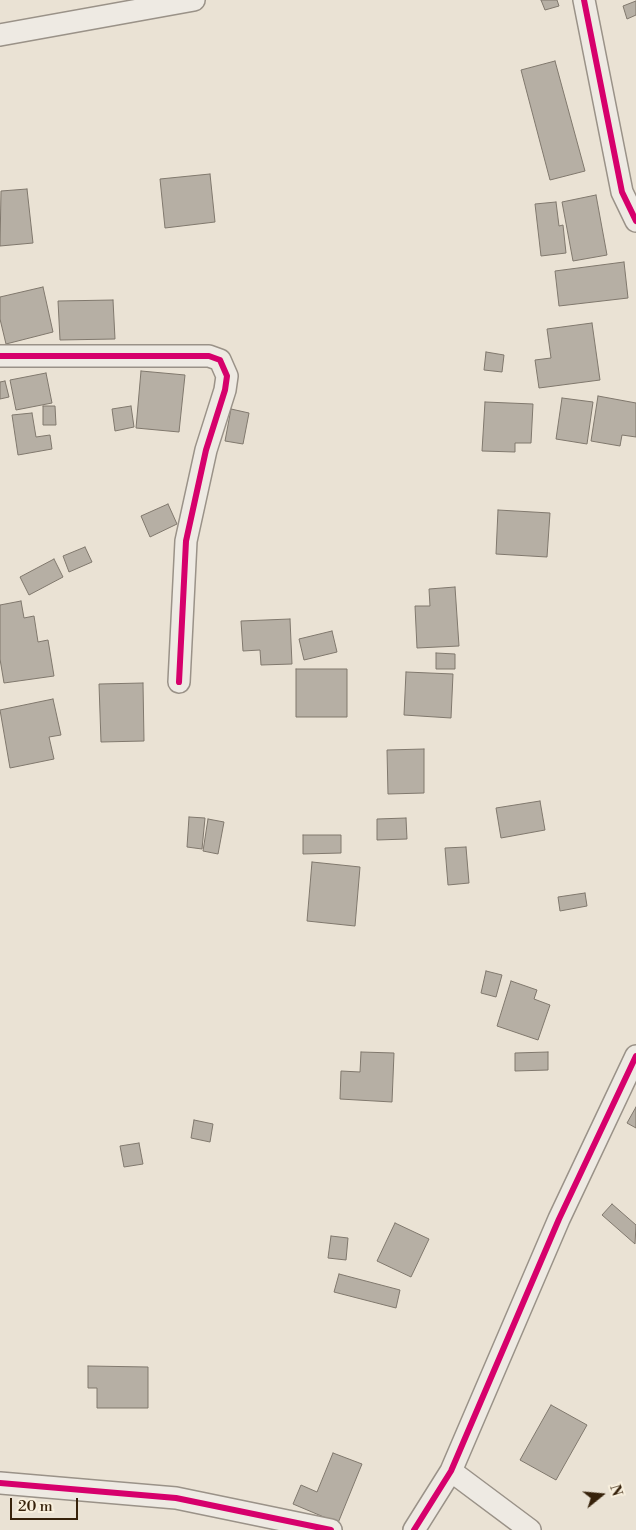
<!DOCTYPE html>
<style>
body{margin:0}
#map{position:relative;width:636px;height:1530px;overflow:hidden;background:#eae2d4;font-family:"Libre Bodoni",serif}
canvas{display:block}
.north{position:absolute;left:576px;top:1470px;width:50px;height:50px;-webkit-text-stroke:4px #f8efdd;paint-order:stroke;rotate:73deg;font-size:14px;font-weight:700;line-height:20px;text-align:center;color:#37220b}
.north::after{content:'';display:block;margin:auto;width:18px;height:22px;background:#37220b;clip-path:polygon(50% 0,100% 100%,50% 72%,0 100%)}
.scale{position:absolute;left:10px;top:1498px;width:68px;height:22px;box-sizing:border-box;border:2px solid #37220b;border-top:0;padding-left:6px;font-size:15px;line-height:18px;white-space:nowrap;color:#37220b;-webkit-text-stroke:4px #f8efdd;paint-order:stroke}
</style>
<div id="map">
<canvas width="636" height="1530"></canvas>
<div class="north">N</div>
<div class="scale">20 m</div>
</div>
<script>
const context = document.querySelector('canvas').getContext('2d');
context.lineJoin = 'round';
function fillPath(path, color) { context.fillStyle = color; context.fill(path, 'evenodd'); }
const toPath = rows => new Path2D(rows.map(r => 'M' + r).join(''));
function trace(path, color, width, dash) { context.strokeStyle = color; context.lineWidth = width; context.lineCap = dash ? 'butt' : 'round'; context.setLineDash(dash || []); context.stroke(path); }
const building = toPath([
 [541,0,557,0,559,6,545,10,541,0],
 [636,1,636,15,627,19,623,6,636,1],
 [555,61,585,171,550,180,521,70,555,61],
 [210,174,215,222,165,228,160,179,210,174],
 [27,189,33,243,0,246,1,191,27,189],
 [596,195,607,255,573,261,562,202,596,195],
 [556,202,559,226,563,225,566,253,541,256,535,204,556,202],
 [624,262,628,298,559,306,555,271,624,262],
 [43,287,53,332,6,344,0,319,0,297,43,287],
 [113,300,115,339,60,340,58,301,113,300],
 [592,323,600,380,539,388,535,360,551,358,547,329,592,323],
 [486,352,504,355,502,372,484,370,486,352],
 [141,371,185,375,179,432,136,428,141,371],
 [46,373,52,403,16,410,10,380,46,373],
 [5,381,9,397,0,399,0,382,5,381],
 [598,396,636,403,636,437,622,435,620,446,591,441,598,396],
 [562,398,593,402,587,444,556,439,562,398],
 [485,402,533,404,531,443,515,443,515,452,482,451,485,402],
 [43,406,55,406,56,425,43,425,43,406],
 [131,406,134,427,115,431,112,409,131,406],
 [231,409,249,413,243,444,225,441,231,409],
 [32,413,36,437,50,435,52,449,18,455,12,415,32,413],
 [168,504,177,524,150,537,141,516,168,504],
 [498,510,550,513,547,557,496,554,498,510],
 [85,547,92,562,69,572,63,556,85,547],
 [54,559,63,577,29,595,20,577,54,559],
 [455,587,459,646,417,648,415,606,430,606,429,589,455,587],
 [21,601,24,618,34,616,38,642,48,640,54,676,4,683,0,659,0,605,21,601],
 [290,619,292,664,261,665,260,650,243,651,241,621,290,619],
 [332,631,337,652,304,660,299,639,332,631],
 [436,653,455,654,455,669,436,669,436,653],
 [296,669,347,669,347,717,296,717,296,669],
 [406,672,453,674,451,718,404,715,406,672],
 [143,683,144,741,101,742,99,684,143,683],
 [53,699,61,735,49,737,54,759,10,768,0,710,53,699],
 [424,749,424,793,388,794,387,750,424,749],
 [540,801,545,830,501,838,496,808,540,801],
 [189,817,205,818,202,849,187,847,189,817],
 [406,818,407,839,377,840,377,819,406,818],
 [208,819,224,822,218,854,203,851,208,819],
 [303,835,341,835,341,853,303,854,303,835],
 [466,847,469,883,448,885,445,848,466,847],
 [312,862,360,867,355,926,307,921,312,862],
 [585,893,587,906,560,911,558,897,585,893],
 [486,971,502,975,496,997,481,993,486,971],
 [511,981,537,990,534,999,550,1005,538,1040,497,1026,511,981],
 [361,1052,394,1053,392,1102,340,1099,341,1071,360,1072,361,1052],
 [548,1052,548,1070,515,1071,515,1053,548,1052],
 [636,1107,636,1128,627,1123,636,1107],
 [194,1120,213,1124,210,1142,191,1138,194,1120],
 [139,1143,143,1164,124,1167,120,1146,139,1143],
 [612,1204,636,1225,635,1244,602,1215,612,1204],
 [395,1223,429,1239,411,1277,377,1261,395,1223],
 [331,1236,348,1238,346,1260,328,1258,331,1236],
 [339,1274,400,1290,396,1308,334,1292,339,1274],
 [88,1366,148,1367,148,1408,97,1408,97,1388,88,1388,88,1366],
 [551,1405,587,1425,556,1480,520,1460,551,1405],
 [333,1453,362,1464,338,1523,293,1504,301,1485,317,1492,333,1453]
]);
const minor = toPath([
 [584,0,622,192,636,221],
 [0,35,194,0],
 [0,356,209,356,220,360,227,376,225,390,206,450,186,541,179,682],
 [451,1471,530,1530],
 [0,1483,176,1498,331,1530],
 [414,1530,451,1471,559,1219,636,1056]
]);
const cycleway = toPath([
 [584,0,622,192,636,221],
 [0,356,209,356,220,360,227,376,225,390,206,450,186,541,179,682],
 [0,1483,176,1498,331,1530],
 [414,1530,451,1471,559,1219,636,1056]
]);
fillPath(building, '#b6afa4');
trace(building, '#80786d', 1);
trace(minor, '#9a9288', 24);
trace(minor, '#eeeae3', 21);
trace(cycleway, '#d6006c', 6);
</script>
